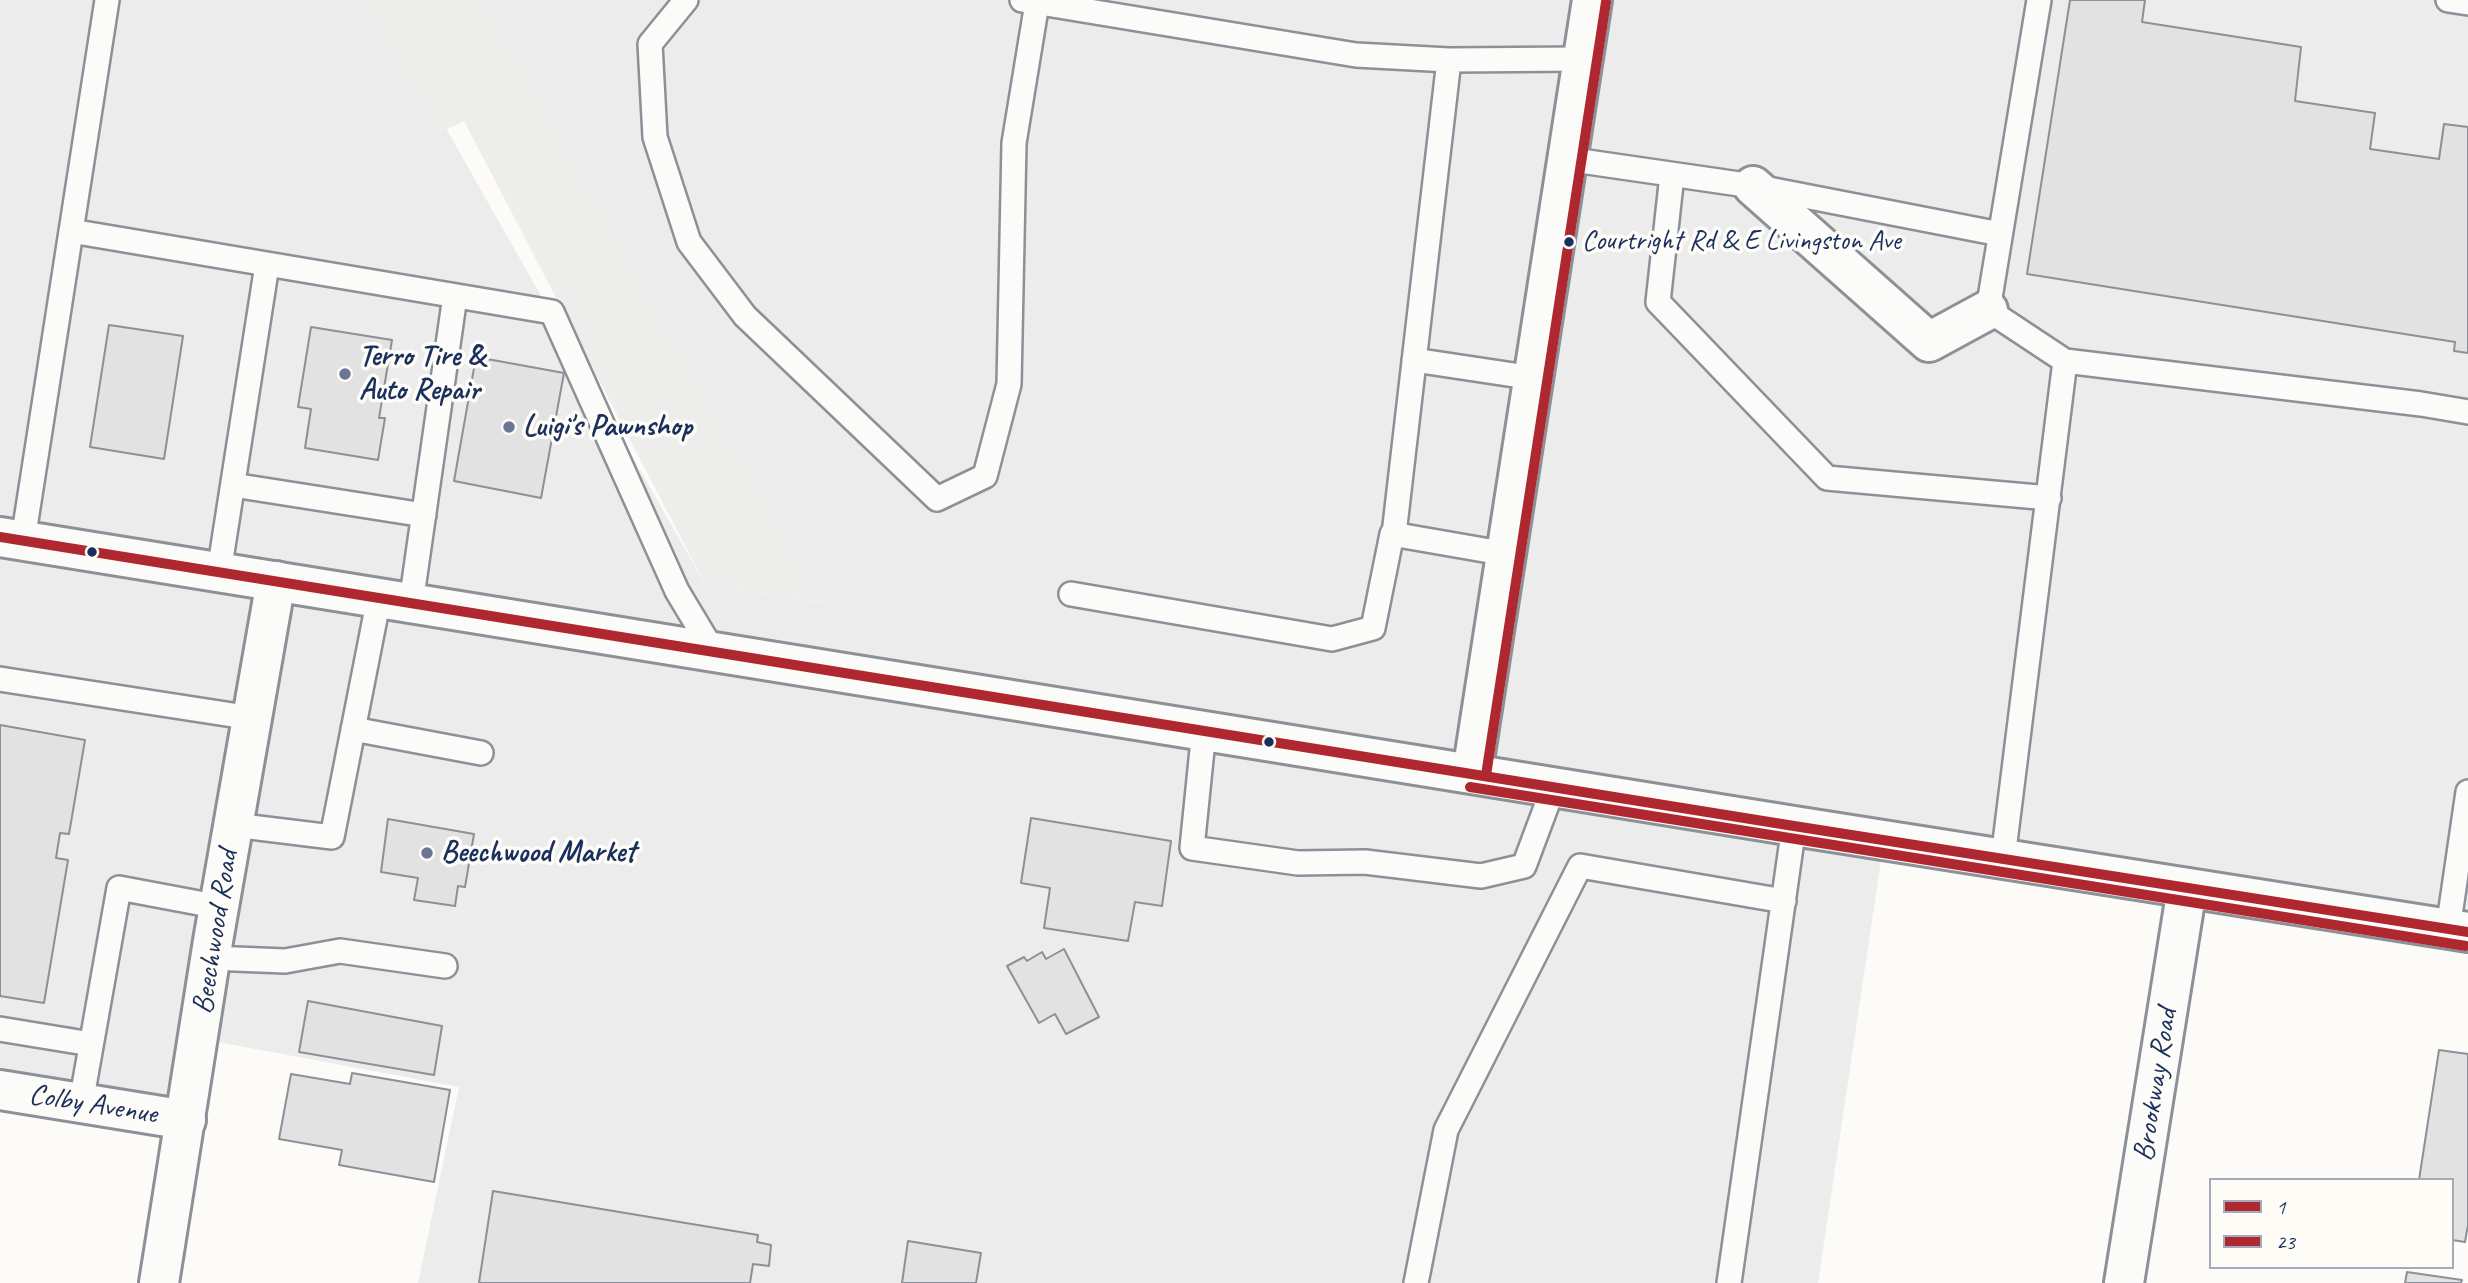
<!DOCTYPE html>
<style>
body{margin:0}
#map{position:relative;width:2468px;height:1283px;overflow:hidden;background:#fcfbf8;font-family:Caveat,sans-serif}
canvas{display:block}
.legend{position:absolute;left:2209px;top:1178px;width:245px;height:91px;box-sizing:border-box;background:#fdfcf7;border:2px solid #a3aaba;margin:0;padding:9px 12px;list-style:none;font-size:21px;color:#1b2f5e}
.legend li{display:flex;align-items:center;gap:14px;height:35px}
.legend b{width:35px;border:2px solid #a3aaba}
</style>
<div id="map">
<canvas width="2468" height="1283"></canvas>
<ul class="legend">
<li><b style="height:9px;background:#af272f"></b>1</li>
<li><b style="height:9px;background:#af272f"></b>23</li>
</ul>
</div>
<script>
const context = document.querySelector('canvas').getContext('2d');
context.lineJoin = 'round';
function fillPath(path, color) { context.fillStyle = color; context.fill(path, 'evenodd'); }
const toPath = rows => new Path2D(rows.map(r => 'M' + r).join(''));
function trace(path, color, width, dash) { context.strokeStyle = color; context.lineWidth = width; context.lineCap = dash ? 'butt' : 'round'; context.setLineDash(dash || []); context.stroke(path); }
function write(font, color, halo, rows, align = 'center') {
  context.font = font + ' Caveat,sans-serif'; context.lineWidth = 7; context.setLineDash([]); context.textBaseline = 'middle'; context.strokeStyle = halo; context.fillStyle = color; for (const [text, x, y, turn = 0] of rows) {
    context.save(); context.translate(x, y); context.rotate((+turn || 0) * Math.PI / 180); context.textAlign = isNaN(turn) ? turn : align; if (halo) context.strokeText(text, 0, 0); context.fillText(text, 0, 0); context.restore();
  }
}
const built = toPath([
 [0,0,373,0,706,586,824,603,489,0,2468,0,2468,932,1884,840,1818,1283,418,1283,459,1087,202,1039,186,1126,0,1095]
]);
const green = toPath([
 [360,0,489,0,825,603,706,586,464,121,435,135]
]);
const building = toPath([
 [2070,0,2145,0,2142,22,2301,47,2295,101,2375,113,2370,149,2439,159,2444,124,2468,127,2468,353,2454,351,2455,342,2027,274,2070,0],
 [109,325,183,336,164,459,90,447,109,325],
 [311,327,392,340,379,418,385,418,378,460,305,448,311,409,298,407,311,327],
 [476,357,564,373,541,498,454,481,476,357],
 [0,725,85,740,69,834,60,833,56,858,68,860,44,1003,0,996,0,725],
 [1031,818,1171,841,1162,906,1135,902,1128,941,1044,928,1050,888,1021,883,1031,818],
 [388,819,474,834,465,887,458,886,455,906,414,900,418,878,381,872,388,819],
 [1064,949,1099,1017,1066,1034,1055,1014,1039,1023,1007,966,1024,957,1027,961,1042,952,1046,959,1064,949],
 [308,1001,442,1026,434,1075,299,1052,308,1001],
 [2439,1050,2468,1054,2468,1225,2465,1242,2452,1240,2452,1180,2419,1180,2439,1050],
 [352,1073,450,1090,434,1182,339,1165,342,1150,279,1139,291,1074,350,1084,352,1073],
 [493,1191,758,1235,757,1242,771,1245,769,1266,753,1264,750,1283,479,1283,493,1191],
 [908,1241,981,1253,976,1283,902,1283,908,1241],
 [2407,1272,2462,1280,2461,1283,2405,1283,2407,1272]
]);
const service = toPath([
 [686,0,650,44,655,137,689,242,745,316,937,499,985,476,1009,384,1014,143,1037,3],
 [1022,0,1356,55,1449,60],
 [2448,0,2468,3],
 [1567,159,1753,186,2000,234],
 [1672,175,1658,302,1827,478,2049,498],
 [71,231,552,312,677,591,713,651],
 [1414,360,1534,378],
 [2065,361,2421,404,2468,412],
 [233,485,424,515],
 [1394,534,1449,60,1583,59],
 [23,540,107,0],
 [219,572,267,265],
 [1071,594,1332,639,1373,628,1392,534,1507,554],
 [411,603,455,296],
 [0,679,252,718],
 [353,729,481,753],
 [1204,730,1192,848,1298,863,1365,862,1481,876,1524,866,1554,786],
 [234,825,332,837,379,598],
 [2003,858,2065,361,1988,310,2039,0],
 [2448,929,2468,792],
 [211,958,285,961,340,951,445,966],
 [0,1029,91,1044],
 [81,1103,119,888,220,907],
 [1416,1283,1446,1130,1580,866,1784,901],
 [1729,1283,1794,826]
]);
const minor = toPath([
 [1753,186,1929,342,1988,310],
 [0,1090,186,1120],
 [2124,1283,2187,888]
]);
const tertiary = toPath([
 [1472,773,1592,0],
 [159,1283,213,941,276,581]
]);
const secondary = toPath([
 [0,537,1794,826,2468,932]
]);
const bus1 = toPath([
 [0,537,1794,826,2468,932]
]);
const bus2 = toPath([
 [1486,775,1606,2],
 [1470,787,2466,946]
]);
const markers = [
 [1569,242,6,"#1b2f5e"],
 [345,374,7,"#6a7694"],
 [509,427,7,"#6a7694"],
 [92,552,6,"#1b2f5e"],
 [1269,742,6,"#1b2f5e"],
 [427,853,7,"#6a7694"]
];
const busNames = [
 ["Courtright Rd & E Livingston Ave",1582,242]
];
const poiNames = [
 ["Terro Tire &",359,357],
 ["Auto Repair",359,391],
 ["Luigi's Pawnshop",523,427],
 ["Beechwood Market",441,853]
];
const streetNames = [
 ["Beechwood Road",216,932,-81],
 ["Brookway Road",2156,1085,-81],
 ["Colby Avenue",93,1105,9]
];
fillPath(built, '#ebeceb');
fillPath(green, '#ededec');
fillPath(building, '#e2e2e2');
trace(building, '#8c9097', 2);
trace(service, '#8c9097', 28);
trace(minor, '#8c9097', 44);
trace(tertiary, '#8c9097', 44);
trace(secondary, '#8c9097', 44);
trace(service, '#fbfbf9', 23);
trace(minor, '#fbfbf9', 38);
trace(tertiary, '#fbfbf9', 38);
trace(secondary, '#fbfbf9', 38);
trace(bus1, '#af272f', 10);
trace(bus2, '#af272f', 10);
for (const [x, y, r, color] of markers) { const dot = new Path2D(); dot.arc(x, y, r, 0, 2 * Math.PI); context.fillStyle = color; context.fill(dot); trace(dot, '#fdfcf7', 2.5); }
write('28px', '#1b2f5e', '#fdfcf7', busNames, 'left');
write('bold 30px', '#1b2f5e', '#fdfcf7', poiNames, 'left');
write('30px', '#1b2f5e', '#fdfcf7', streetNames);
</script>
